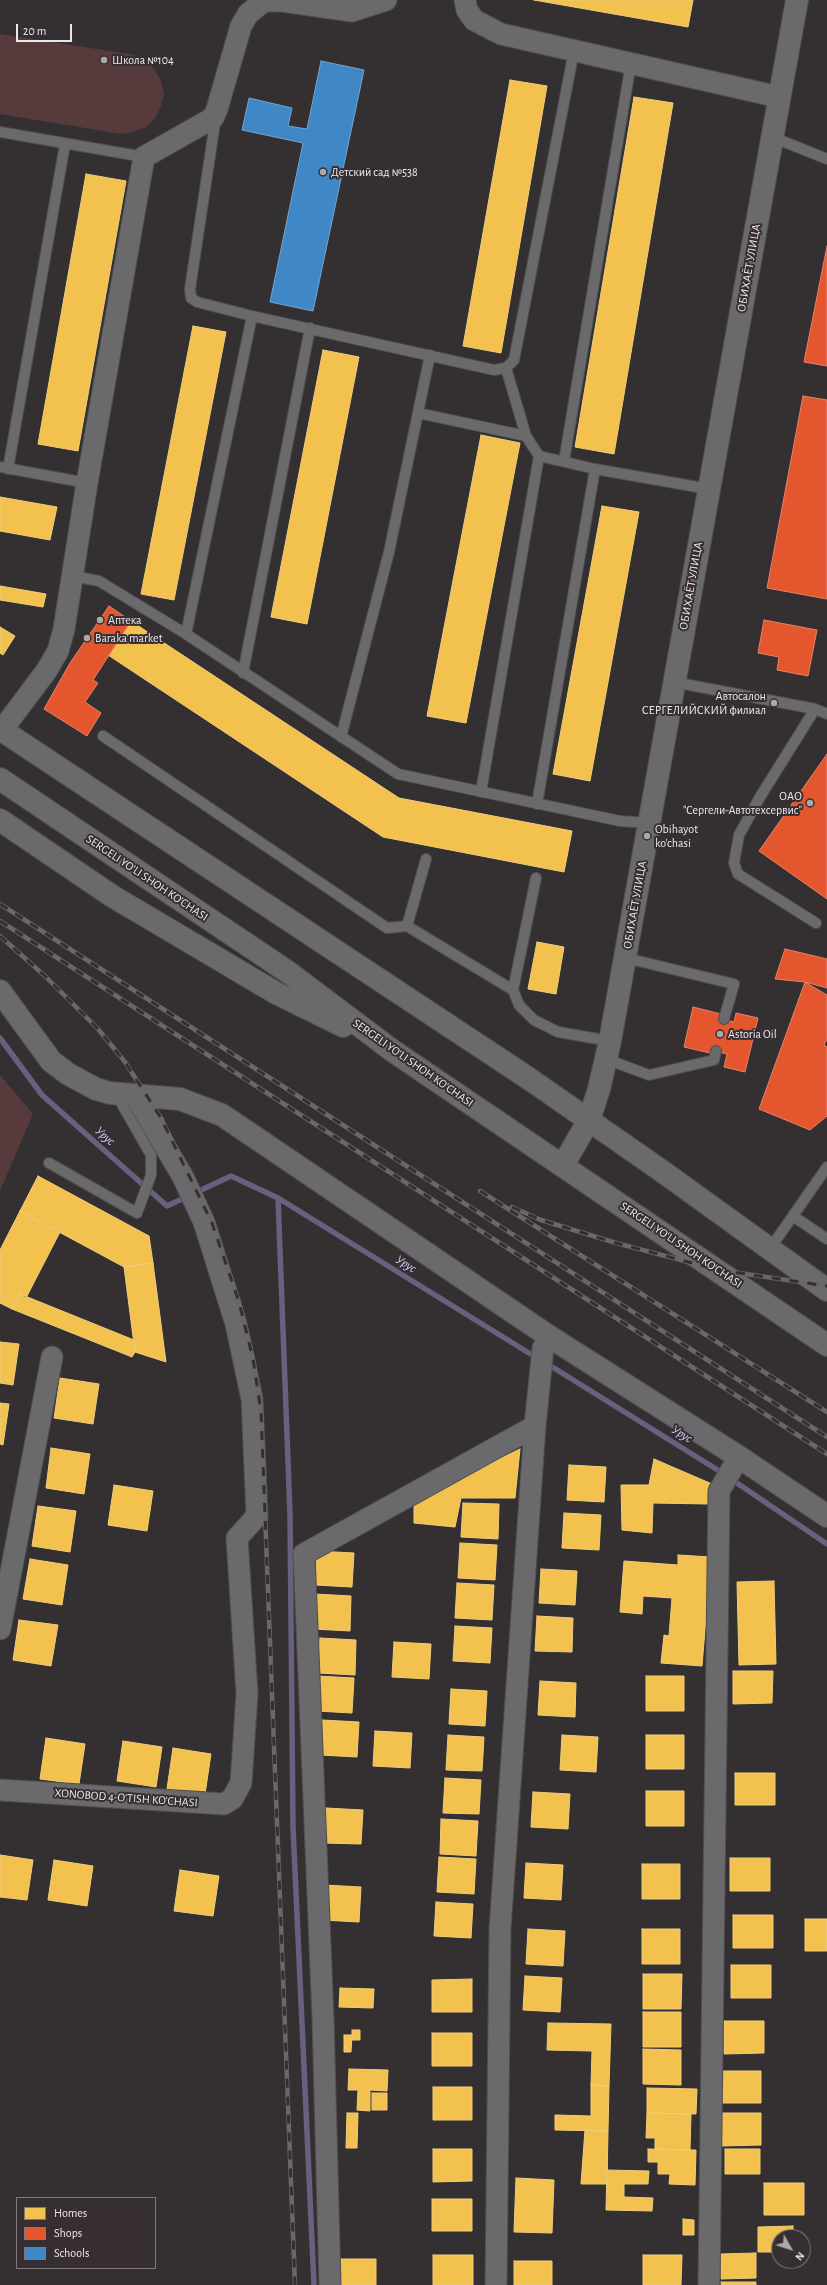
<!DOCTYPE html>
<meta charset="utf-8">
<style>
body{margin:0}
#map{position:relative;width:827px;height:2285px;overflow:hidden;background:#343032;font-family:"Alegreya Sans",sans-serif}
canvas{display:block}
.legend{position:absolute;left:16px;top:2197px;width:140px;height:72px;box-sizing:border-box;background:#362e33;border:1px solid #7f787d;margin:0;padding:5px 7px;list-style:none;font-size:12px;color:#ede8eb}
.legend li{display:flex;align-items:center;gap:8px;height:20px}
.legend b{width:20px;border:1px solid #7f787d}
.north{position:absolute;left:771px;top:2229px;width:40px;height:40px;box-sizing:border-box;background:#362e33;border:1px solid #7f787d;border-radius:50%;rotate:129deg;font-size:11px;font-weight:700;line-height:16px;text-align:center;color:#ede8eb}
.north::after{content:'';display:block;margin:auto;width:14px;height:18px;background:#aca8aa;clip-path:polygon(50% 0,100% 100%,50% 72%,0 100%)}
.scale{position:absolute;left:16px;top:24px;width:56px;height:18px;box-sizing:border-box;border:2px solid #ede8eb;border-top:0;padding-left:5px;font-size:12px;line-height:14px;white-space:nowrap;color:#ede8eb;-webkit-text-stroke:3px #362e33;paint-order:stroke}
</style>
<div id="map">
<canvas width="827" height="2285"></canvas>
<ul class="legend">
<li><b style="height:11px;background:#f2c14e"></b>Homes</li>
<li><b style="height:11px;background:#e4572e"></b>Shops</li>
<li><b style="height:11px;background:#3f88c5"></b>Schools</li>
</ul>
<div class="north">N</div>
<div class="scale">20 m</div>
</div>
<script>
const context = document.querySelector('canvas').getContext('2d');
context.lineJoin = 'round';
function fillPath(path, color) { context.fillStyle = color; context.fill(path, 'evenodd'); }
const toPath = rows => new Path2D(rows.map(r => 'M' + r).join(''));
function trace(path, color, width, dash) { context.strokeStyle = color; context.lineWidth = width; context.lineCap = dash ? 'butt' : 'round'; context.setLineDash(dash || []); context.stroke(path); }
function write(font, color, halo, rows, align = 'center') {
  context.font = font + ' "Alegreya Sans",sans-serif'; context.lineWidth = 4; context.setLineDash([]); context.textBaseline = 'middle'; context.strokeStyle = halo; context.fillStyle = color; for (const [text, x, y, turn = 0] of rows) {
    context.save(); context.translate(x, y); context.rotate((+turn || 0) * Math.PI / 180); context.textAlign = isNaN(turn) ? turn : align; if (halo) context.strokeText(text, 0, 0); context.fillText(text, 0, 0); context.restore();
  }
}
const green = toPath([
 [0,34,135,55,146,61,155,70,161,81,164,94,161,106,155,118,146,127,134,132,122,134,0,114],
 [0,1075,33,1114,0,1191]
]);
const homes = toPath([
 [534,0,693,0,688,27,534,0],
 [510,80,547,86,501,353,463,346,510,80],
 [634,97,673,103,614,454,575,447,634,97],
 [86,174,126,181,78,451,38,444,86,174],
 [193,326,226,332,174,600,141,594,193,326],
 [323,350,359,357,307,624,271,617,323,350],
 [481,435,520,443,466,723,427,716,481,435],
 [0,497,57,507,50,540,0,531,0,497],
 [602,506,639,512,590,781,553,774,602,506],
 [0,586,46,594,43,607,0,600,0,586],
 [131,621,399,798,572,831,564,872,383,837,108,655,131,621],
 [0,627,15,636,3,655,0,653,0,627],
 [537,942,564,947,556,994,528,989,537,942],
 [38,1176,149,1236,153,1263,124,1267,20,1211,38,1176],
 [20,1211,60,1232,26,1298,20,1294,12,1309,0,1303,0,1250,20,1211],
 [153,1263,166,1362,135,1352,124,1267,153,1263],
 [20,1294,134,1340,135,1352,132,1357,12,1309,20,1294],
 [0,1342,19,1344,13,1385,0,1383,0,1342],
 [60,1378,99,1384,93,1424,54,1418,60,1378],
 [0,1403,9,1404,3,1445,0,1444,0,1403],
 [51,1448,90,1454,84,1494,46,1488,51,1448],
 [520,1449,515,1498,461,1498,455,1527,414,1523,414,1500,520,1449],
 [654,1459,712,1484,709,1504,653,1503,652,1533,622,1530,621,1485,649,1485,654,1459],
 [569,1465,606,1467,604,1502,567,1500,569,1465],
 [114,1485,153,1491,147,1531,108,1525,114,1485],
 [463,1503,499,1504,498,1539,461,1537,463,1503],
 [38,1506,76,1511,70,1552,32,1546,38,1506],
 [564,1513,601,1515,599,1550,562,1548,564,1513],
 [460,1543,497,1545,495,1580,458,1578,460,1543],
 [317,1551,354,1553,352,1587,315,1585,317,1551],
 [678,1555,711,1557,702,1666,661,1663,664,1635,669,1636,672,1598,643,1596,642,1614,620,1612,624,1561,678,1565,678,1555],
 [30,1559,68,1565,62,1605,23,1599,30,1559],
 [541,1569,577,1571,575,1605,539,1603,541,1569],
 [774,1581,776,1664,739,1665,737,1582,774,1581],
 [457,1583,494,1585,492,1620,455,1618,457,1583],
 [315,1594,351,1596,350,1631,313,1629,315,1594],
 [537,1616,573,1618,572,1652,535,1651,537,1616],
 [19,1620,58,1625,51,1666,13,1660,19,1620],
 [455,1626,492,1628,490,1663,453,1661,455,1626],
 [320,1638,356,1640,355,1675,318,1673,320,1638],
 [394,1642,431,1644,429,1679,392,1677,394,1642],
 [733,1671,773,1671,772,1703,733,1704,733,1671],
 [318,1676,354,1678,352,1713,316,1711,318,1676],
 [646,1676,684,1676,684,1711,646,1711,646,1676],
 [540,1681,576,1683,575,1717,538,1715,540,1681],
 [451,1689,487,1691,485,1726,449,1724,451,1689],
 [322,1720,359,1722,357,1757,320,1755,322,1720],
 [375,1731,412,1733,410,1768,373,1766,375,1731],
 [448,1735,484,1737,482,1771,446,1770,448,1735],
 [562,1735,598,1737,596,1772,560,1770,562,1735],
 [646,1735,684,1735,684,1769,646,1769,646,1735],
 [46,1738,85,1744,79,1784,40,1779,46,1738],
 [123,1741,162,1747,156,1787,117,1781,123,1741],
 [173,1748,211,1754,205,1794,167,1789,173,1748],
 [735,1773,775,1773,775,1805,735,1805,735,1773],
 [445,1778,481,1780,479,1814,443,1813,445,1778],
 [646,1791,684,1791,684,1826,646,1826,646,1791],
 [533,1792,570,1794,568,1829,531,1827,533,1792],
 [326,1808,363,1810,361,1844,324,1843,326,1808],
 [441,1819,478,1821,476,1856,440,1854,441,1819],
 [0,1855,33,1860,27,1900,0,1897,0,1855],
 [439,1857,476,1859,474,1894,437,1892,439,1857],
 [730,1858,770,1858,770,1891,730,1891,730,1858],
 [54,1860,93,1866,87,1906,48,1900,54,1860],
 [526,1863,563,1865,561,1900,524,1898,526,1863],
 [642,1864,680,1864,680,1899,642,1899,642,1864],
 [180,1870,219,1876,213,1916,174,1911,180,1870],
 [324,1885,361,1887,359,1922,322,1920,324,1885],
 [436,1902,473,1904,471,1938,434,1936,436,1902],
 [733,1915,773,1915,773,1948,733,1948,733,1915],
 [805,1919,827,1919,827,1951,805,1951,805,1919],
 [528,1929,565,1931,563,1966,526,1964,528,1929],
 [642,1929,680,1929,680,1964,642,1964,642,1929],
 [731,1965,771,1965,771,1998,731,1998,731,1965],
 [643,1974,682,1974,681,2009,643,2009,643,1974],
 [525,1976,562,1978,560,2012,523,2010,525,1976],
 [472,1979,472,2012,432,2012,432,1980,472,1979],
 [340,1988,374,1989,373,2008,339,2007,340,1988],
 [643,2012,681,2012,681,2047,643,2047,643,2012],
 [724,2021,764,2021,764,2053,724,2054,724,2021],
 [548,2023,611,2024,609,2086,591,2085,592,2051,547,2050,548,2023],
 [352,2030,360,2030,360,2040,352,2040,352,2030],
 [432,2033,472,2033,472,2066,432,2066,432,2033],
 [344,2035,352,2035,351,2052,344,2052,344,2035],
 [643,2049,681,2050,681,2085,643,2084,643,2049],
 [349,2069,388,2070,387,2091,370,2090,370,2111,357,2110,358,2090,348,2090,349,2069],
 [722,2071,761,2071,761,2103,722,2103,722,2071],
 [591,2085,609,2086,608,2131,555,2130,555,2115,591,2116,591,2085],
 [433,2087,472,2087,472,2120,433,2120,433,2087],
 [647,2088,697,2089,696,2114,647,2113,647,2088],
 [372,2093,387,2093,387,2110,372,2110,372,2093],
 [347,2113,358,2113,357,2148,346,2148,347,2113],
 [647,2113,691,2114,690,2150,655,2149,655,2138,646,2138,647,2113],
 [721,2113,761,2113,761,2145,721,2146,721,2113],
 [585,2130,608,2131,607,2184,581,2184,585,2130],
 [433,2149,472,2149,472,2181,433,2182,433,2149],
 [648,2149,696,2150,695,2185,669,2184,670,2174,658,2174,658,2162,648,2162,648,2149],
 [725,2149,760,2149,760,2174,725,2174,725,2149],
 [607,2170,649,2171,648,2184,624,2184,624,2197,653,2198,652,2211,606,2210,607,2170],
 [516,2178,554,2180,552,2233,514,2232,516,2178],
 [764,2183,804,2183,804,2215,764,2215,764,2183],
 [432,2199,472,2199,472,2231,432,2231,432,2199],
 [683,2219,694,2220,694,2235,683,2235,683,2219],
 [793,2226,793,2237,779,2237,779,2252,758,2252,758,2227,793,2226],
 [756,2253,756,2278,721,2279,721,2254,756,2253],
 [433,2255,473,2255,473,2285,433,2285,433,2255],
 [643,2255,682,2255,681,2285,643,2285,643,2255],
 [337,2259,376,2259,376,2285,337,2285,337,2259],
 [514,2261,552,2261,552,2285,514,2285,514,2261],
 [721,2282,756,2282,756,2285,721,2285,721,2282]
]);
const shops = toPath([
 [827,246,827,366,804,362,827,246],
 [803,396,827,400,827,599,767,588,803,396],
 [109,606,131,621,93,680,98,683,85,702,101,713,87,736,44,709,70,663,109,606],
 [764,620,817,630,808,676,777,670,779,657,758,653,764,620],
 [827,754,827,899,759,851,827,754],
 [785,949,827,959,827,988,805,982,775,979,785,949],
 [805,982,827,995,827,1039,824,1045,827,1047,827,1116,810,1130,759,1109,805,982],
 [693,1007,721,1014,720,1018,734,1022,736,1013,758,1018,745,1072,724,1067,727,1054,711,1050,710,1053,684,1047,693,1007]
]);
const schools = toPath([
 [321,61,364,70,313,311,270,302,303,143,242,130,249,98,292,108,288,126,307,129,321,61]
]);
const stream = toPath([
 [0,1038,42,1095,167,1206,231,1176,278,1198,537,1358],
 [278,1198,290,1514,293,1827,314,2285],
 [546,1363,724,1474],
 [731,1479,827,1544]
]);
const service = toPath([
 [216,116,190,289,191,298,197,302,252,316],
 [0,132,144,157],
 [772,137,827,159],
 [506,368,526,436],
 [418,413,526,436,539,456,595,469,709,489],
 [564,461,631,63],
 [0,467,87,483],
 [8,469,65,144],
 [72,576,99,581,186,634,398,774,620,821,649,823],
 [186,634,252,316,494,370,506,368,514,360,574,51],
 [243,673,310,328],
 [674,682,815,709,827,714],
 [815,709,760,797,739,835,734,863,738,874,816,923],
 [103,736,387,928,407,926],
 [341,737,389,552,430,355],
 [481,792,539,456],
 [537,804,595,469],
 [426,859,407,926,513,990],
 [536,878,513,990,519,1005,534,1020,558,1032,610,1041],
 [626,958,734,984,724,1019],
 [606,1059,649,1075,714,1060,716,1051],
 [49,1163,137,1213,151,1175,151,1155,116,1094],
 [793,1216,827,1239],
 [769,1250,827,1167]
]);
const minor = toPath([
 [465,0,467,10,474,20,501,34,779,97],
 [2,730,47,670,58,651,64,629,87,483,144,157,213,118,217,109,241,26,248,14,259,5,265,1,282,1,352,11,386,0],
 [0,1629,52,1357],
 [0,1790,224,1804,232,1799,241,1783,247,1694,237,1538,257,1516,252,1399,236,1324,204,1222,183,1177,136,1097],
 [330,2285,323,2018,304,1554,535,1426],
 [496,2285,500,1929,535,1426,543,1348,550,1337],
 [709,2285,719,1491,739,1457]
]);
const tertiary = toPath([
 [0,991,51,1061,68,1074,96,1089,110,1093,180,1099,222,1115,550,1337,739,1457,827,1516],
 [563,1165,589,1120,599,1089,610,1041,797,0]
]);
const primary = toPath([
 [0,729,528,1078,659,1169,827,1290],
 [0,779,288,972,393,1051,827,1345],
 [0,820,112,896,276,993,343,1026]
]);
const rail = toPath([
 [0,904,827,1437],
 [0,921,827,1454],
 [0,936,46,977,98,1029,125,1062,161,1118,212,1223,239,1302,253,1359,261,1411,295,2285],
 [480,1191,827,1412],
 [512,1207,541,1220,616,1243,719,1270,827,1286]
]);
const markers = [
 [104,60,4,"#aca8aa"],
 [323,172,4,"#aca8aa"],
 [100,620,4,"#aca8aa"],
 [87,638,4,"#aca8aa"],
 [774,703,4,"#aca8aa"],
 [810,803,4,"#aca8aa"],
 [647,836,4,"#aca8aa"],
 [720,1034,4,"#aca8aa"]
];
const poiNames = [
 ["Школа №104",112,60],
 ["Детский сад №538",331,172],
 ["Аптека",108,620],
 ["Baraka market",95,638],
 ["Автосалон",766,696,"right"],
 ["СЕРГЕЛИЙСКИЙ филиал",766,710,"right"],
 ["ОАО",802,796,"right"],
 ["\"Сергели-Автотехсервис\"",802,810,"right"],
 ["Obihayot",655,829],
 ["ko'chasi",655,843],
 ["Astoria Oil",728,1034]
];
const streetNames = [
 ["ОБИХАЁТ УЛИЦА",749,268,-80],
 ["ОБИХАЁТ УЛИЦА",691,586,-80],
 ["SERGELI YO‘LI SHOH KO‘CHASI",147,878,34],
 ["ОБИХАЁТ УЛИЦА",635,905,-80],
 ["SERGELI YO‘LI SHOH KO‘CHASI",413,1063,35],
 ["SERGELI YO‘LI SHOH KO‘CHASI",681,1245,34],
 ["XONOBOD 4-O'TISH KO'CHASI",126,1798,4]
];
const waterNames = [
 ["Урус",105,1136,42],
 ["Урус",406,1264,32],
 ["Урус",682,1434,32]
];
fillPath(green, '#573b3c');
fillPath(homes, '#f2c14e');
trace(homes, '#f0cd7d', 1);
fillPath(shops, '#e4572e');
trace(shops, '#e78267', 1);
fillPath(schools, '#3f88c5');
trace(schools, '#73a5d0', 1);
trace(stream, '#695f7e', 5.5);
trace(service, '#514e50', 12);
trace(minor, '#514e50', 23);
trace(tertiary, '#514e50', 24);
trace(primary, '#514e50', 24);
trace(service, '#6a696b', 10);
trace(minor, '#6a696b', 21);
trace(tertiary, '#6a696b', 22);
trace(primary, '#6b6a6b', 22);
trace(rail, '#6a6769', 4.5);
trace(rail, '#362e33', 3, [9]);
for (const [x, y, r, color] of markers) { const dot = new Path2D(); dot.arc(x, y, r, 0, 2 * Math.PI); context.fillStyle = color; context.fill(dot); trace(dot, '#362e33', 1.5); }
write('12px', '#ede8eb', '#362e33', poiNames, 'left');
write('12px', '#ede8eb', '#362e33', streetNames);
write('italic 13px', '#d6c9f8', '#362e33', waterNames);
</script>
